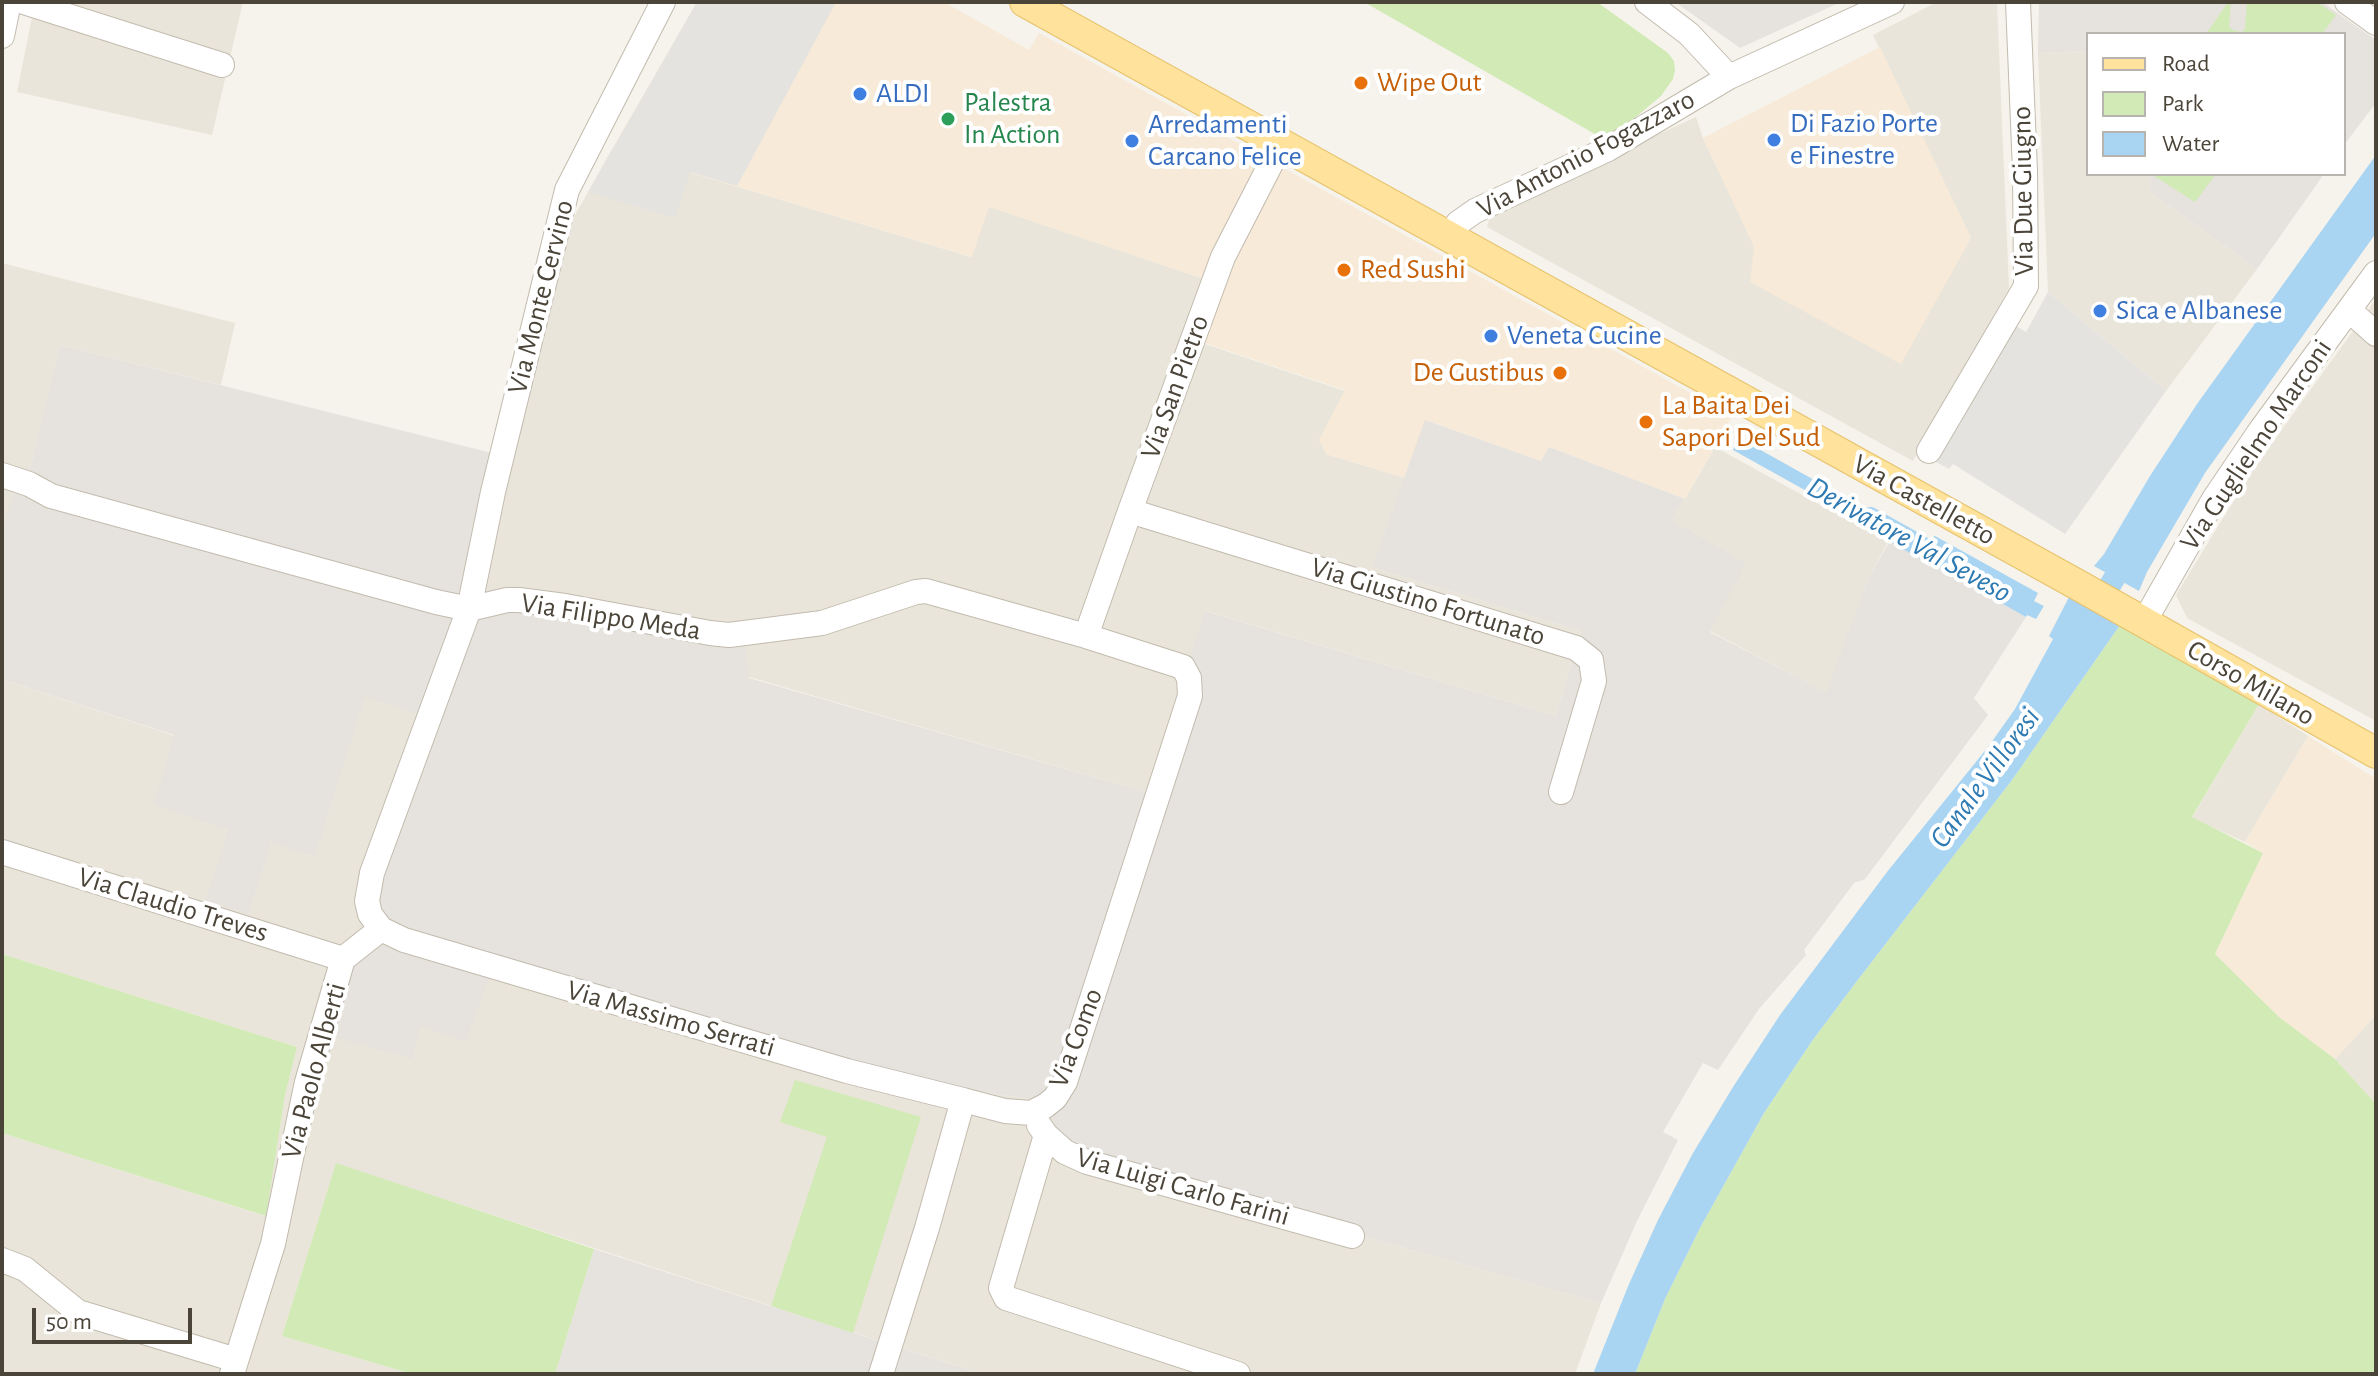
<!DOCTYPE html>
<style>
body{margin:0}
#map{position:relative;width:2378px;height:1376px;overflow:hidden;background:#f6f3ec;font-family:"Alegreya Sans",sans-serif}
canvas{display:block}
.frame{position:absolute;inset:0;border:4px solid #4b4439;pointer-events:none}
.legend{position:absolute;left:2086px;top:32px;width:260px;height:144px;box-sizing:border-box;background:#fff;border:2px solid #b7b4b0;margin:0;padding:10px 14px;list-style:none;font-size:24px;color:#4b4439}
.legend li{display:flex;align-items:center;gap:16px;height:40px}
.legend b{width:40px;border:2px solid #b7b4b0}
.scale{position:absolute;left:32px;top:1308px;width:160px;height:36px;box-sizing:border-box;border:4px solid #4b4439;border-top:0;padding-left:10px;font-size:24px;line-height:28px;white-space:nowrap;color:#4b4439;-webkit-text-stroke:6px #fff;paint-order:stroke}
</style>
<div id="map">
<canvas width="2378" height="1376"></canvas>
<div class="frame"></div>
<ul class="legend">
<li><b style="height:10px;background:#ffe39c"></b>Road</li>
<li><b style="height:22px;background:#d2eab5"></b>Park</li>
<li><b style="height:22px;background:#a9d4f2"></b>Water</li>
</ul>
<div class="scale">50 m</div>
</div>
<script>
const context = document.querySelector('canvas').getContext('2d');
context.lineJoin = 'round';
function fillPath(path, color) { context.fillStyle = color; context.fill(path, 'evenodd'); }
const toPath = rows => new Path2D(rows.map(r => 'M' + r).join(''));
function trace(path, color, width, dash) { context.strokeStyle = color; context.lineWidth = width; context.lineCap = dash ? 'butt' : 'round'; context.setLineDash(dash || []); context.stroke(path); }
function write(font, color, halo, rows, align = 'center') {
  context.font = font + ' "Alegreya Sans",sans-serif'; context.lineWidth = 8; context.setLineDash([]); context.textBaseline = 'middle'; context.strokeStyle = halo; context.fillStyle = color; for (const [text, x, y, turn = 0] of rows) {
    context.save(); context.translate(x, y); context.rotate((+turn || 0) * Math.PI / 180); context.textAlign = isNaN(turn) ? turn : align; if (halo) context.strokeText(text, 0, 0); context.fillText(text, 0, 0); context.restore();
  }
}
const residential = toPath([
 [35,2,243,2,212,135,17,92],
 [1937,2,1997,2,2009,288,1913,461,1487,227,1491,211,1696,117,1703,138,1755,247,1971,238,1873,35],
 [2088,51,2088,174,2151,174,2150,192,2257,269,2166,391,2048,292,2038,53],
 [612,149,971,257,988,206,1222,285,1199,342,1345,391,1320,440,1326,454,1405,478,1372,567,1581,631,1556,716,1206,611,1146,792,749,677,473,606,565,233],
 [2,263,235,323,221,385,60,345,29,472,2,534],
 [2376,299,2376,721,2187,618,2176,595,2252,471],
 [1715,447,1888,542,1869,577,1827,693,1710,631,1669,520,1685,499],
 [2,679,175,736,228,830,249,914,271,842,315,855,365,696,431,718,412,1058,421,1025,497,956,965,1089,1036,1100,1366,1237,1601,1303,1575,1374,981,1374,336,1164,282,1336,412,1374,2,1374,2,1133,265,1216,285,1095,297,1047,2,954],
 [2259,704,2308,736,2245,842,2192,818],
 [2376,1015,2376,1104,2335,1059]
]);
const commercial = toPath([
 [697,2,944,2,1029,50,1039,33,1732,416,1685,499,1549,447,1541,461,1426,420,1405,478,1326,454,1319,440,1345,390,1199,341,1222,285,989,207,972,257,612,149],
 [1880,47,1971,238,1901,364,1750,282,1754,247,1703,138],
 [2308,736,2376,779,2376,1015,2335,1059,2279,1017,2215,954,2263,853,2245,842]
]);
const industrial = toPath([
 [1675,2,1841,2,1740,48],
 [2039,2,2322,2,2376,40,2376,103,2344,145,2344,34,2088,34,2088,51,2038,53],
 [2151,174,2324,174,2257,269,2150,192],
 [60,345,508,457,473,605,745,640,749,678,1146,792,1205,611,1556,716,1581,631,1372,567,1425,420,1541,461,1549,447,1685,499,1670,520,1746,563,1710,632,1826,692,1869,577,1896,530,1909,537,1906,542,1920,550,1921,558,2026,617,1974,698,1988,715,1865,879,1854,883,1804,950,1806,955,1759,1009,1718,1070,1703,1063,1663,1132,1678,1140,1637,1221,1601,1303,1366,1237,1337,1225,1072,1147,1036,1100,965,1089,849,1060,497,956,466,1041,421,1026,412,1059,323,1034,348,955,383,924,372,899,430,718,365,697,315,856,271,843,249,914,206,901,228,830,154,805,174,735,2,679,2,534,11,500,29,472],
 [594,1249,981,1374,555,1374]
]);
const green = toPath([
 [1364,2,1597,2,1668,53,1674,61,1675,70,1673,79,1661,96,1607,141],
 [2228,2,2231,2,2229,27,2233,30,2242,32,2245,29,2247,2,2317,2,2336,15,2322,34,2206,34],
 [2151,174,2216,174,2195,202],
 [2120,625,2259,704,2192,817,2263,853,2215,954,2279,1017,2335,1059,2376,1104,2376,1374,1635,1374,1665,1299,1700,1228,1764,1113,1812,1041,1860,977,2012,780],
 [2,954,297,1047,285,1095,266,1216,2,1133],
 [795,1080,921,1117,853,1333,771,1306,827,1137,780,1122],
 [336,1163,594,1249,555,1374,412,1374,282,1336]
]);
const parking = toPath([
 [697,2,836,2,737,186,690,172,675,218,588,192],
 [2048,292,2166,391,2065,534,1953,464,1949,469,1936,462,2013,324,2026,332]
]);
const water = toPath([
 [2376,155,2376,233,2205,473,2147,572,2139,591,2094,566,2104,554,2150,476,2197,404],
 [1739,438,1895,525,1894,532,1893,534,1873,524,1871,527,1733,450],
 [1914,535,1925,541,1935,536,2038,593,2034,601,2044,606,2036,619,2027,615,2026,617,1921,558,1920,550,1906,542,1909,537],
 [2069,597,2120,625,2012,780,1860,977,1812,1041,1764,1113,1700,1228,1665,1299,1635,1374,1593,1374,1629,1284,1658,1220,1693,1153,1733,1087,1780,1015,1887,872,1988,747,2015,709,2053,639,2049,636]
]);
const canal = toPath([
 [1870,518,1934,554],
 [2094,612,2130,552]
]);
const minor = toPath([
 [24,2,222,65],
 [663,2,567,190,493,492,469,609,372,873,367,901,370,914,381,929,404,940,847,1071,963,1100],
 [1647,2,1689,34,1729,77],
 [2347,2,2376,23],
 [2,36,9,2],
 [1450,238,1458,223,1475,211,1608,149,1729,77,1892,2],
 [2349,310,2376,334],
 [1929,451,2026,286,2025,171,2018,2],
 [2,475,29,484,51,496,436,602,469,609,507,600,519,600,565,606,710,633,729,635,822,623,916,592,926,591,1086,636,1183,667,1189,678,1190,696,1065,1082,1055,1098,1045,1106,1031,1113,1005,1111,963,1100,927,1228,881,1374],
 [1130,511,1576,648,1591,660,1594,681,1561,792],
 [2144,622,2214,499,2260,431,2376,273],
 [1086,636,1130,511,1223,257,1281,144],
 [2,852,343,959],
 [1039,1125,1046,1135,1065,1152,1087,1162,1352,1236],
 [1046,1135,1001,1288,1006,1298,1238,1374],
 [2,1260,25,1269,78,1312,236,1360],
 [232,1374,273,1244,307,1082,343,959,381,929]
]);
const major = toPath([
 [1025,2,2078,585,2376,753]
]);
const markers = [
 [1361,83,8,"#e8710a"],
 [860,94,8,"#3f7fe0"],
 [948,119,8,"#2e9e5b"],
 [1774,140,8,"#3f7fe0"],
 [1132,141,8,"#3f7fe0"],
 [1344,270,8,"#e8710a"],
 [2100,311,8,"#3f7fe0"],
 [1491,336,8,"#3f7fe0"],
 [1560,373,8,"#e8710a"],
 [1646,422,8,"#e8710a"]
];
const foodNames = [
 ["Wipe Out",1377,83],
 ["Red Sushi",1360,270],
 ["De Gustibus",1544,373,"right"],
 ["La Baita Dei",1662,406],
 ["Sapori Del Sud",1662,438]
];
const shopNames = [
 ["ALDI",876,94],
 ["Di Fazio Porte",1790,124],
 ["e Finestre",1790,156],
 ["Arredamenti",1148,125],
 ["Carcano Felice",1148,157],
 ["Sica e Albanese",2116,311],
 ["Veneta Cucine",1507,336]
];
const leisureNames = [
 ["Palestra",964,103],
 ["In Action",964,135]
];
const streetNames = [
 ["Via Antonio Fogazzaro",1586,154,-28],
 ["Via Due Giugno",2023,191,-91],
 ["Via Monte Cervino",541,297,-76],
 ["Via San Pietro",1175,387,-70],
 ["Via Guglielmo Marconi",2256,445,-56],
 ["Via Castelletto",1924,500,29],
 ["Via Giustino Fortunato",1428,602,17],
 ["Via Filippo Meda",611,617,9],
 ["Corso Milano",2251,683,30],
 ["Via Claudio Treves",173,905,17],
 ["Via Massimo Serrati",671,1019,16],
 ["Via Como",1076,1038,-69],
 ["Via Paolo Alberti",314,1071,-75],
 ["Via Luigi Carlo Farini",1183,1187,16]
];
const waterNames = [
 ["Derivatore Val Seveso",1909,540,29],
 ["Canale Villoresi",1985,778,-54]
];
fillPath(residential, '#eae5da');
fillPath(commercial, '#f7ead8');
fillPath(industrial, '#e6e2dd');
fillPath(green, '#d2eab5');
fillPath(parking, '#e5e3e0');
fillPath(water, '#a9d4f2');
trace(canal, '#a9d4f2', 22);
trace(minor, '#c2bbae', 26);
trace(major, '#e6c16a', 32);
trace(minor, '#fff', 24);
trace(major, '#ffe39c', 30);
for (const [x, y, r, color] of markers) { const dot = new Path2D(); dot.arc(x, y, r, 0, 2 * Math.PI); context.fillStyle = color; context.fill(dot); trace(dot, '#fff', 3); }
write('28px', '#c56008', '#fff', foodNames, 'left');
write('28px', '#366cbe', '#fff', shopNames, 'left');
write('28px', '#27864d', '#fff', leisureNames, 'left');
write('28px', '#4b4439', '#fff', streetNames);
write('italic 30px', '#2e7ab2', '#fff', waterNames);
</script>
